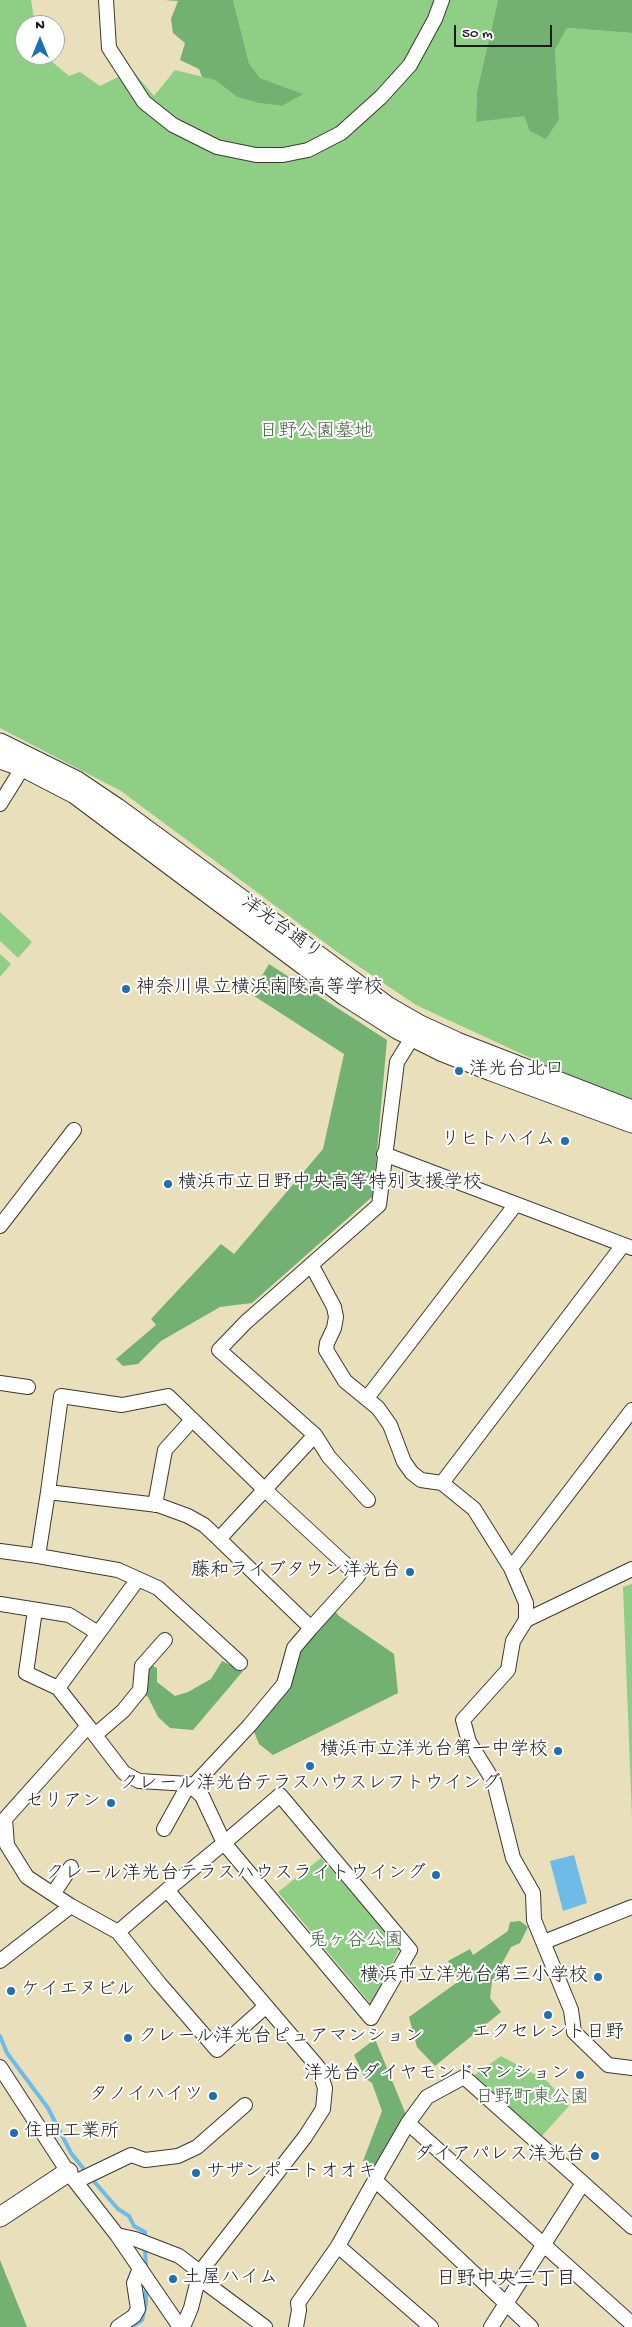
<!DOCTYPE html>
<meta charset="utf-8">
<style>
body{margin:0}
#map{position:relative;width:632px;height:2327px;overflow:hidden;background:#e9dfbb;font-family:"Gochi Hand",sans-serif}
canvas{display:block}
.north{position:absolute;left:15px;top:15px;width:50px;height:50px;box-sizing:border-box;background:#fff;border:1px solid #a4a4a4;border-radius:50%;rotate:0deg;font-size:14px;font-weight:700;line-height:20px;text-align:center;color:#1c1c1c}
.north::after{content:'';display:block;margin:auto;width:18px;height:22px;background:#1f6fb2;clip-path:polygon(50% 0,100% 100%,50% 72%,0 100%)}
.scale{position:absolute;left:454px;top:25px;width:98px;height:22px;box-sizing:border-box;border:2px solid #1c1c1c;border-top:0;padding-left:6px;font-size:15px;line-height:18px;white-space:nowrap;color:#1c1c1c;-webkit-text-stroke:4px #fff;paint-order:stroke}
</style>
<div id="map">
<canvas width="632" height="2327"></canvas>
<div class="north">N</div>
<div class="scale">50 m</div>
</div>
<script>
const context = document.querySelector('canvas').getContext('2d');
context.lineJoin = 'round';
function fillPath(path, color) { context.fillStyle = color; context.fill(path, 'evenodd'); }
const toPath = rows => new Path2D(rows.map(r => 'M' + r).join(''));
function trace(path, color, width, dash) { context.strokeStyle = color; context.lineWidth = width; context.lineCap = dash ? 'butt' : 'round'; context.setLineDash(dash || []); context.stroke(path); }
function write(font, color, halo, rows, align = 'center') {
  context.font = font + ' "Gochi Hand","Klee One",sans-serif'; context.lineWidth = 4; context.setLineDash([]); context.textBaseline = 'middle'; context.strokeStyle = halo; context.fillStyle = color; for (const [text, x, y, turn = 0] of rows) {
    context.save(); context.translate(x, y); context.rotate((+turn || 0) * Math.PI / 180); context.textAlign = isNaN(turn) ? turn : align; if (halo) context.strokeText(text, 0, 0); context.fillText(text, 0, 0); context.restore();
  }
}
const green = toPath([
 [0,0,31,0,35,25,25,25,25,55,48,55,51,61,69,76,80,72,100,86,132,70,154,96,175,70,215,80,237,97,258,103,281,106,302,94,260,78,249,63,233,0,498,0,477,91,476,122,524,115,559,119,555,50,567,28,632,33,632,1100,574,1078,416,1005,336,951,121,791,0,728],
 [0,912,32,942,18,958,0,941],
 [0,954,11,964,0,977],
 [632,1584,632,1818,623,1587],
 [321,1858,400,1948,371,2004,278,1892],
 [501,2056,547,2081,569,2106,540,2138,473,2076]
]);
const forest = toPath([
 [164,0,233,0,249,63,260,78,303,94,282,106,258,103,237,97,215,80,202,77,199,69,180,60,185,43,173,33,171,19,178,1],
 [498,0,632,0,632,33,567,28,555,50,559,119,546,139,530,131,524,116,476,122,477,91],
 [269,964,387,1040,373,1196,252,1303,220,1307,161,1341,138,1364,123,1366,116,1359,156,1325,151,1319,221,1244,234,1254,323,1149,344,1054,251,994],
 [334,1610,339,1616,394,1654,398,1693,273,1755,259,1744,253,1729,298,1652],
 [222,1661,243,1671,193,1730,170,1728,158,1717,148,1697,142,1692,148,1663,157,1668,157,1682,175,1696,188,1692,211,1679],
 [520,1921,528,1927,520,1943,511,1947,492,1982,490,1998,501,2012,435,2066,417,2047,409,2017,459,1981,448,1961,470,1949,473,1955,508,1931,510,1922],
 [375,2039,407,2117,378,2169,363,2161,382,2111,372,2083,365,2078,354,2055],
 [0,2260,27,2327,0,2327]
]);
const water = toPath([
 [574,1855,587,1903,563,1911,550,1861]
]);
const stream = toPath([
 [0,2036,7,2053,48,2108,71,2153,87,2173],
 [91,2178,118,2209,129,2216,134,2226,145,2232,145,2241],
 [145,2248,146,2268],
 [132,2327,142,2320,146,2304,146,2285]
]);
const street = toPath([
 [106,0,109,48,144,102,173,125,217,147,256,155,283,155,308,150,341,133,381,97,410,65,435,19,442,0],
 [0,804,23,767],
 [384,1154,632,1248],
 [0,1226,74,1130],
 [312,1266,334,1307,336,1317,334,1328,327,1343,326,1350,345,1381,378,1408,390,1425,404,1462,412,1473,421,1480,442,1483,474,1509,511,1568,526,1603,526,1620,513,1641,508,1670,463,1720,469,1742,494,1782,513,1858,533,1893,534,1920,571,2010,574,2032,608,2065,632,2068],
 [0,1383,28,1387],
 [367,1398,516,1204],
 [315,1435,329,1457,368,1500],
 [442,1483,623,1245],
 [48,1492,61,1396,122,1405,168,1396,264,1489,358,1576,311,1628,219,1539],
 [155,1505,165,1450,192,1420],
 [0,1551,38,1556],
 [511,1568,632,1410],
 [0,1604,69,1615,98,1633],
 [35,1610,26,1673,58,1688],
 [526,1620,632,1569],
 [240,1663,158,1588,118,1570,38,1556,48,1492,158,1505,188,1516,204,1525,219,1539,315,1435,219,1350,246,1322,379,1205,397,1062,417,1030],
 [88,1726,58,1688,138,1579],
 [95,1735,123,1711,140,1690,142,1666,165,1640],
 [192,1787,249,1726,284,1684,294,1648,311,1628],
 [164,1829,189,1784],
 [53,1894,71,1867],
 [118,1932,71,1906,27,1877,7,1845,5,1819,88,1726,124,1773,139,1781,189,1784,202,1796,224,1843,371,2018,410,1950,280,1795,224,1843,167,1890],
 [544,1942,632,1907],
 [0,1961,71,1906],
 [0,2067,68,2172,117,2235,180,2327],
 [408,2123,427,2097,464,2077,583,2183],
 [375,2180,338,2246,431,2327],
 [77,2181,131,2155,145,2160,178,2156,197,2147,245,2105],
 [117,2235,135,2239,179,2256,200,2272],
 [199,2278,265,2327],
 [118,2327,134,2316,138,2309,134,2283,140,2268],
 [183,2327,191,2308,200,2272,305,2137,323,2109,325,2088,318,2067,167,1890,118,1932,159,1983,217,2050,266,2006],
 [296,2327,299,2310,298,2303,338,2246],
 [491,2327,583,2183,632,2227],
 [531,2327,375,2180,408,2123,632,2324]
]);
const secondary = toPath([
 [0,743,77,781,117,808,387,1006,420,1025,457,1042,632,1110],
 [0,759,23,767,75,794,345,996,397,1029,443,1052,491,1071,632,1123],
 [0,2217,68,2172]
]);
const markers = [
 [126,989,5,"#1f6fb2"],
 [459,1071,5,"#1f6fb2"],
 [565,1141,5,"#1f6fb2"],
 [168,1184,5,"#1f6fb2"],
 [410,1572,5,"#1f6fb2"],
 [558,1751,5,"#1f6fb2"],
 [310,1766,5,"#1f6fb2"],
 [111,1803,5,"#1f6fb2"],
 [436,1875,5,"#1f6fb2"],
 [598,1977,5,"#1f6fb2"],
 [11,1991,5,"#1f6fb2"],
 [548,2015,5,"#1f6fb2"],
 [128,2038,5,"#1f6fb2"],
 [580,2075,5,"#1f6fb2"],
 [213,2096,5,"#1f6fb2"],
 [14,2133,5,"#1f6fb2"],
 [595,2156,5,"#1f6fb2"],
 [196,2173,5,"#1f6fb2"],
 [173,2279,5,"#1f6fb2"]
];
const parkNames = [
 ["日野公園墓地",316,433],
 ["兎ヶ谷公園",356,1942],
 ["日野町東公園",532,2099]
];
const streetNames = [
 ["洋光台通り",281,929,36]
];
const poiNames = [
 ["神奈川県立横浜南陵高等学校",136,989,"left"],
 ["洋光台北口",469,1071,"left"],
 ["リヒトハイム",555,1141],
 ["横浜市立日野中央高等特別支援学校",178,1184,"left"],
 ["藤和ライブタウン洋光台",400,1572],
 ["横浜市立洋光台第一中学校",548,1751],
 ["クレール洋光台テラスハウスレフトウイング",310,1785,"center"],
 ["セリアン",101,1803],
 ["クレール洋光台テラスハウスライトウイング",426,1875],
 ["横浜市立洋光台第三小学校",588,1977],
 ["ケイエヌビル",21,1991,"left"],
 ["エクセレント日野",548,2034,"center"],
 ["クレール洋光台ピュアマンション",138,2038,"left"],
 ["洋光台ダイヤモンドマンション",570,2075],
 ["タノイハイツ",203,2096],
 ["住田工業所",24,2133,"left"],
 ["ダイアパレス洋光台",585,2156],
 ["サザンポートオオキ",206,2173,"left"],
 ["土屋ハイム",183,2279,"left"]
];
const neighbourhoodNames = [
 ["日野中央三丁目",506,2281]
];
fillPath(green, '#8ece85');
fillPath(forest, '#72b172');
fillPath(water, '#6fbbe8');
trace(stream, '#6fbbe8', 4);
trace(street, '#3b3934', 16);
trace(secondary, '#3b3934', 21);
trace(street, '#fff', 14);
trace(secondary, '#fff', 19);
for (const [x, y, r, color] of markers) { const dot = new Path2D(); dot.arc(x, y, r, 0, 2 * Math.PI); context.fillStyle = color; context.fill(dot); trace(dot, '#fff', 2); }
write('19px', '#4a6346', '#fff', parkNames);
write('19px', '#1c1c1c', '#fff', streetNames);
write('19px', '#1c1c1c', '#fff', poiNames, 'right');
write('20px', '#1c1c1c', '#fff', neighbourhoodNames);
</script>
